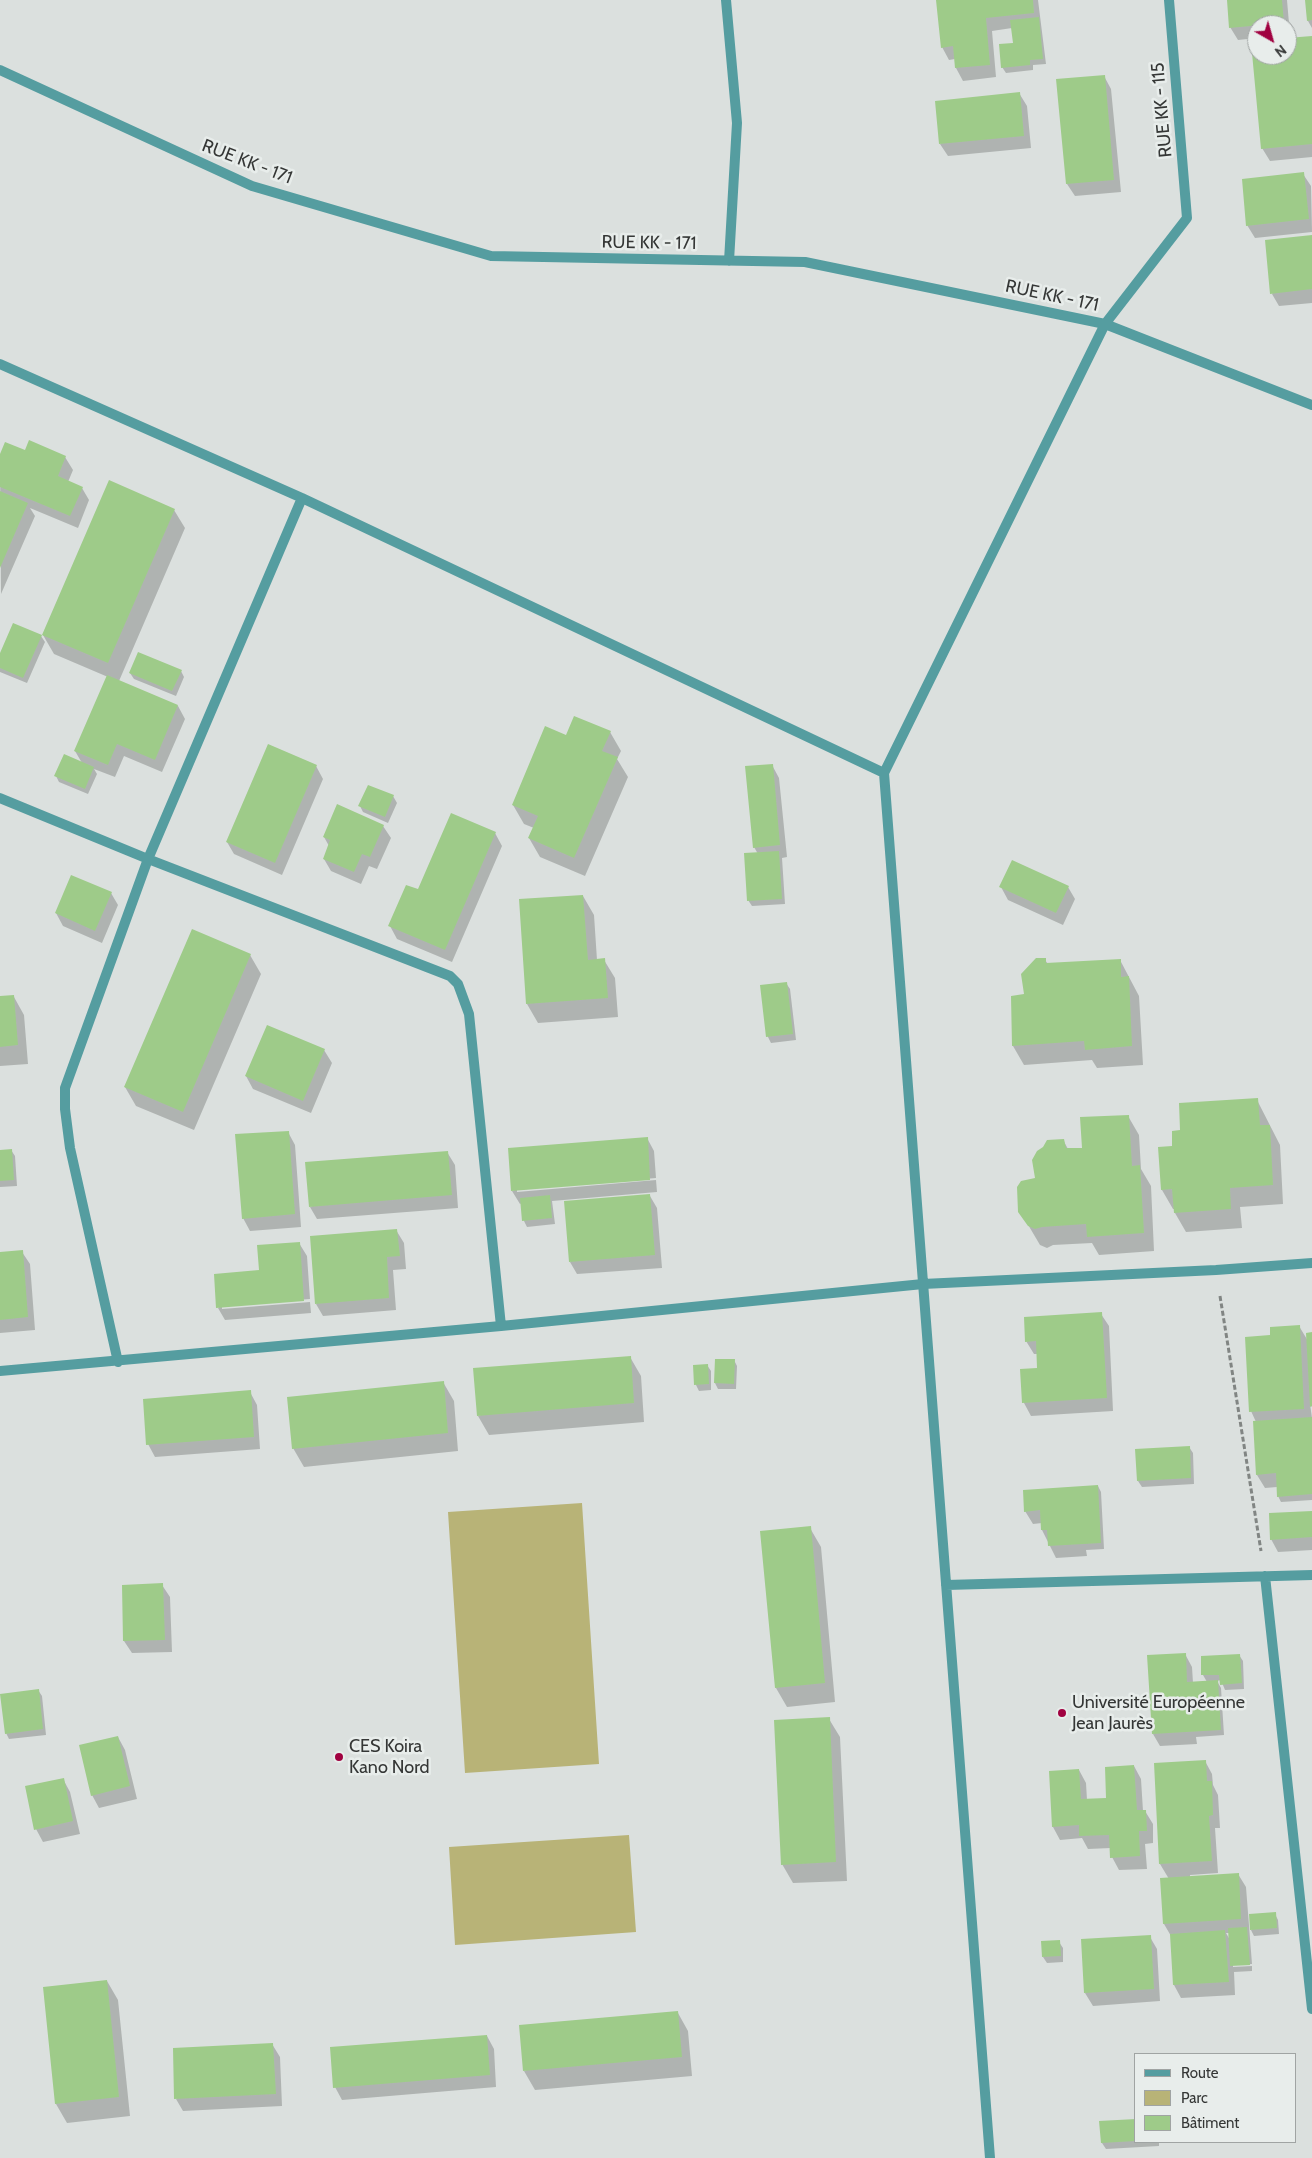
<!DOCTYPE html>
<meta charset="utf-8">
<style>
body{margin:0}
#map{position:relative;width:1312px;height:2158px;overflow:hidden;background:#dbe0de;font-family:Cabin,sans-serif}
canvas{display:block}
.legend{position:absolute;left:1134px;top:2053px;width:162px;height:90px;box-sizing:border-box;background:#e8edeb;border:1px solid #a0a4a3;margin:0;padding:6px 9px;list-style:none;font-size:15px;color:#353736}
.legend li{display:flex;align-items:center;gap:10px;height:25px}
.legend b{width:25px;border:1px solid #a0a4a3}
.north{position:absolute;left:1247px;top:15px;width:50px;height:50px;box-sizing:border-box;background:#e8edeb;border:1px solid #a0a4a3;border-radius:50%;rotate:142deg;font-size:14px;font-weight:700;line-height:20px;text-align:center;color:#353736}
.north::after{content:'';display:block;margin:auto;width:18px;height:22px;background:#a00140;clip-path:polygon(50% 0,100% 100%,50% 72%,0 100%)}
</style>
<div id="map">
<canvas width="1312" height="2158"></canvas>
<ul class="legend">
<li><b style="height:6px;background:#559da0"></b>Route</li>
<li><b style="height:14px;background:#b8b377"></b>Parc</li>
<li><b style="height:14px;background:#9ecb89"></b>Bâtiment</li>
</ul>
<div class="north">N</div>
</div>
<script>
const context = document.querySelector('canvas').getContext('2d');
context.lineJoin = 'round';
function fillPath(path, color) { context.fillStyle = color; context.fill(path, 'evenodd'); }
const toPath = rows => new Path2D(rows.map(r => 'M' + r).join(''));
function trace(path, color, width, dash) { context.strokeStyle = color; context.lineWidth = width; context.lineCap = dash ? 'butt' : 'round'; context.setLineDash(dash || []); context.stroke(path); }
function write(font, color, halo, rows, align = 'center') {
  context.font = font + ' Cabin,sans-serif'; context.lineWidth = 5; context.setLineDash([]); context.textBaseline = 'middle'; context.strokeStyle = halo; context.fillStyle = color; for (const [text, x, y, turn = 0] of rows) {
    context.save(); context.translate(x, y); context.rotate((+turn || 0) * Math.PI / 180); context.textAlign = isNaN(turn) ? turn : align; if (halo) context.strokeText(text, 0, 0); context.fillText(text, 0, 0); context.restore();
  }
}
const green = toPath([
 [582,1503,599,1764,465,1773,448,1512],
 [629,1835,636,1932,455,1945,449,1847]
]);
const shadow = toPath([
 [937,0,1038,0,1046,64,1033,65,1033,70,1006,73,1002,67,1014,44,1012,28,992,31,996,77,963,81,956,68,955,59,949,60,942,47],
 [1228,0,1287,0,1290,35,1287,35,1287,25,1257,25,1257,38,1238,40,1230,27],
 [1306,0,1312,0,1312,28,1308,21],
 [1312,37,1312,157,1270,161,1262,148,1257,55,1287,55,1287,39],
 [1104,76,1111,89,1121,192,1075,196,1067,184],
 [1019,93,1027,106,1031,148,948,156,940,144],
 [1303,174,1311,186,1312,232,1255,238,1247,225],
 [1312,238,1312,303,1279,306,1272,294],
 [26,452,65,457,73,470,68,482,82,488,89,500,78,528,30,508,35,516,1,594,0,458],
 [174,510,185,528,119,681,178,706,185,719,162,772,124,756,115,777,94,769,97,774,88,794,59,782,56,776,82,763,75,751,108,677,54,654,43,635],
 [41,636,45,642,27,683,0,672,0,656],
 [181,671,184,677,176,696,134,679,130,673],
 [610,732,621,751,617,759,628,777,585,876,540,857,529,838,534,828,524,824,513,805,566,737],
 [772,765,779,778,787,857,782,858,785,904,752,906,748,900,758,854,754,847],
 [316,766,323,779,282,875,234,854,227,842],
 [393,796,397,803,388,823,363,812,360,806],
 [383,826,391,838,377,869,369,866,361,884,331,871,324,859,329,846,324,837],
 [495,833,502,846,452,962,397,939,390,926,419,891],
 [1001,887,1068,887,1075,899,1063,925,1008,900],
 [111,893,118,905,102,943,63,926,56,913],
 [583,896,594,915,597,960,604,960,615,978,618,1017,538,1023,527,1004],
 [250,955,261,974,194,1130,136,1106,125,1087],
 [1045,960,1048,964,1120,960,1139,996,1143,1065,1097,1068,1092,1060,1024,1065,1013,1046,1012,997,1025,995],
 [786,983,790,989,796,1040,771,1043,768,1037,762,986],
 [14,997,24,1015,28,1064,0,1066,0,998],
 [324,1050,332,1063,311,1113,253,1089,246,1076],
 [1257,1100,1280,1145,1283,1204,1240,1207,1242,1228,1186,1232,1175,1213,1175,1209,1173,1209,1162,1190,1174,1147,1181,1131],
 [1128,1116,1139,1135,1141,1169,1151,1186,1154,1251,1099,1255,1092,1243,1053,1245,1047,1248,1040,1245,1020,1211,1036,1179,1063,1140,1068,1149,1083,1149],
 [288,1132,295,1145,301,1227,250,1231,243,1218],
 [647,1138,654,1151,656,1178,517,1190,517,1192,656,1180,657,1192,552,1201,555,1224,527,1227,524,1221,522,1203,520,1204,512,1191],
 [11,1150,15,1156,17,1186,0,1187,0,1151],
 [447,1152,455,1165,458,1208,317,1219,310,1207],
 [650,1196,657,1208,662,1268,577,1274,570,1262],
 [396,1230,404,1243,406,1269,393,1270,396,1310,323,1316,316,1304],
 [299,1243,307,1256,310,1299,222,1306,222,1309,310,1302,311,1313,225,1320,218,1308,261,1272],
 [22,1252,30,1264,35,1330,0,1333,0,1253],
 [1101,1314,1109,1326,1113,1411,1031,1416,1024,1403,1022,1370,1038,1369,1038,1354,1034,1354,1026,1341],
 [1299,1326,1308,1341,1312,1334,1312,1407,1310,1404,1312,1418,1312,1500,1281,1502,1278,1496,1277,1487,1265,1488,1257,1475,1254,1422,1256,1422,1251,1411,1272,1336],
 [630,1357,641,1376,644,1422,489,1435,478,1416],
 [734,1360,737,1366,736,1389,718,1389,715,1383],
 [707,1365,711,1371,711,1390,699,1391,696,1385,695,1367],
 [443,1382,454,1401,458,1451,304,1467,293,1448],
 [250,1392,257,1405,260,1449,155,1457,148,1444],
 [1189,1447,1193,1453,1194,1484,1142,1487,1138,1481],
 [1098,1486,1101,1492,1104,1549,1086,1550,1087,1556,1056,1558,1042,1530,1042,1523,1033,1524,1025,1511],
 [1312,1512,1312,1550,1278,1552,1271,1539],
 [810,1528,821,1547,835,1702,787,1707,776,1688],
 [162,1585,170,1597,172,1652,132,1653,124,1641],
 [1185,1654,1192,1667,1193,1683,1207,1682,1203,1675,1202,1657,1239,1655,1243,1661,1244,1689,1225,1690,1221,1680,1217,1681,1221,1688,1224,1735,1196,1737,1197,1744,1160,1746,1153,1734],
 [38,1690,42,1696,46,1735,9,1739,6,1733],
 [829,1719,840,1737,847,1881,793,1883,782,1864],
 [118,1737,125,1750,137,1799,99,1808,92,1795],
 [1205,1761,1212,1774,1213,1785,1218,1795,1220,1828,1215,1828,1218,1873,1190,1875,1190,1877,1238,1874,1246,1887,1252,1964,1233,1965,1233,1967,1252,1966,1252,1971,1234,1972,1235,1995,1181,1998,1174,1985,1171,1936,1164,1924,1169,1879,1160,1864],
 [1226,1933,1229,1933,1230,1940],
 [1134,1766,1141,1779,1143,1811,1145,1811,1153,1824,1153,1843,1145,1844,1147,1869,1119,1870,1112,1857,1111,1848,1088,1849,1082,1838,1060,1840,1053,1827,1079,1770,1086,1783,1087,1800,1108,1799],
 [63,1779,70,1792,80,1834,43,1842,36,1829],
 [1275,1914,1278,1920,1279,1934,1254,1936,1251,1930],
 [1150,1937,1157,1949,1160,2001,1093,2006,1085,1993],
 [1059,1942,1063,1948,1063,1962,1047,1963,1043,1957],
 [107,1981,118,2000,130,2116,67,2123,56,2104,44,1988],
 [678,2013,688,2031,692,2076,535,2090,524,2071],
 [487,2036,494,2049,496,2087,342,2100,335,2087],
 [272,2044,280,2057,282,2106,183,2111,176,2099],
 [1136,2120,1136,2142,1159,2142,1159,2146,1106,2149,1102,2143,1101,2122]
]);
const building = toPath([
 [936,0,1033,0,1034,13,986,18,990,65,955,68,953,46,941,48],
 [1227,0,1282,0,1284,23,1229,28],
 [1305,0,1312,0,1312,20,1307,21],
 [1039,17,1043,59,1030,60,1030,65,1001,68,999,44,1013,43,1010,20],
 [1312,36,1312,144,1261,149,1252,53,1257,52,1257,55,1287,55,1287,38],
 [1105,75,1114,180,1066,184,1056,79],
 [1020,92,1024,136,939,144,935,101],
 [1304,172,1309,219,1246,226,1242,179],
 [1312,235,1312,289,1270,294,1265,240],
 [29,440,66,456,58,476,83,487,70,516,0,487,0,454,5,442,25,450],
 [109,480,175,509,108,663,42,635],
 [0,491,28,503,0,568],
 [13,623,42,635,23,678,0,668,0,653],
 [138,652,182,670,172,691,129,673],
 [107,675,178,705,155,760,117,744,108,765,74,751],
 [574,716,611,731,602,751,618,757,574,858,528,838,538,816,512,805,545,726,566,735],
 [268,744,317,765,275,863,226,842],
 [64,754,94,767,85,789,54,776],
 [773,764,780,845,753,848,745,766],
 [368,785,394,795,385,817,358,806],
 [337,804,384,825,370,857,362,854,354,872,323,859,330,840,323,837],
 [451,813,496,832,445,950,388,926,406,885,418,889],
 [779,851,782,899,747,901,744,853],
 [1012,860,1069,886,1056,913,999,887],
 [71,875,112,892,95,931,55,913],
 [583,895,588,960,605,958,608,998,526,1004,519,899],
 [192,929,251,954,183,1112,124,1087],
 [1036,958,1046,958,1046,963,1121,959,1121,977,1129,976,1132,1046,1085,1050,1084,1041,1012,1046,1011,996,1024,994,1021,974],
 [787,982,793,1034,766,1037,760,985],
 [14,995,18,1045,0,1047,0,996],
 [267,1025,325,1049,303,1101,245,1076],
 [1258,1098,1260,1125,1270,1125,1273,1185,1230,1188,1231,1209,1174,1213,1172,1189,1161,1190,1158,1147,1172,1146,1172,1131,1180,1130,1179,1103],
 [1129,1115,1132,1166,1140,1165,1144,1233,1087,1237,1086,1224,1042,1227,1035,1229,1028,1226,1018,1212,1017,1187,1021,1181,1035,1178,1032,1160,1037,1151,1043,1147,1047,1140,1064,1139,1066,1148,1082,1148,1080,1117],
 [289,1131,295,1214,242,1219,235,1134],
 [648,1137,650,1180,511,1191,508,1148],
 [12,1149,14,1180,0,1181,0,1150],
 [448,1151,452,1195,309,1207,305,1162],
 [650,1194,655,1255,569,1262,564,1201],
 [550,1195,552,1218,522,1221,520,1198],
 [397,1229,400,1256,387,1257,389,1298,315,1304,310,1236],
 [300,1242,304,1301,216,1308,214,1274,259,1270,257,1245],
 [23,1250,28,1317,0,1320,0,1252],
 [1102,1312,1107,1398,1022,1403,1020,1369,1037,1368,1036,1341,1025,1342,1024,1317],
 [1300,1325,1304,1409,1249,1412,1245,1337,1270,1335,1270,1327],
 [1312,1332,1312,1406,1310,1407,1306,1333],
 [631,1356,634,1403,477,1416,473,1368],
 [715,1359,735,1359,734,1384,714,1383],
 [708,1364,709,1384,694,1385,693,1365],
 [444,1381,448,1433,292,1449,287,1397],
 [251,1390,254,1437,146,1445,143,1399],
 [1312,1417,1312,1494,1277,1497,1276,1473,1256,1475,1253,1421],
 [1190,1446,1191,1478,1137,1481,1135,1449],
 [1098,1485,1101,1543,1048,1546,1047,1530,1041,1530,1040,1510,1024,1512,1023,1490],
 [1312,1511,1312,1537,1270,1540,1269,1513],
 [811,1526,825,1683,775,1688,760,1531],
 [163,1583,165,1640,123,1641,122,1585],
 [1186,1653,1187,1682,1218,1680,1221,1730,1152,1734,1147,1655],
 [1240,1654,1242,1683,1220,1685,1219,1675,1201,1675,1201,1656],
 [39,1689,43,1729,5,1734,0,1694],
 [830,1717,836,1862,781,1865,774,1720],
 [118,1736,130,1786,91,1796,79,1745],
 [1206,1760,1207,1781,1212,1781,1213,1815,1209,1816,1212,1861,1159,1864,1154,1763],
 [1134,1765,1137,1810,1146,1810,1147,1831,1139,1831,1140,1856,1110,1858,1109,1835,1079,1836,1079,1825,1052,1827,1049,1771,1079,1769,1081,1799,1106,1798,1105,1767],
 [64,1778,73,1821,34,1830,25,1786],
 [1239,1873,1241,1919,1163,1924,1160,1878],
 [1276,1912,1277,1928,1250,1930,1249,1914],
 [1247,1927,1250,1965,1230,1966,1228,1928],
 [1225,1930,1229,1982,1173,1985,1170,1934],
 [1151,1935,1154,1989,1084,1993,1081,1939],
 [1060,1940,1061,1956,1042,1957,1041,1941],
 [107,1980,119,2097,55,2104,43,1987],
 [678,2011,682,2057,523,2071,519,2025],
 [487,2035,490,2075,333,2088,330,2047],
 [273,2043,276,2094,174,2099,173,2048],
 [1136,2119,1136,2141,1101,2143,1099,2121]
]);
const path = toPath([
 [1220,1296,1261,1551]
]);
const street = toPath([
 [726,0,737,123,729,261],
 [0,70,252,186,491,256,805,262,1105,324,1312,405],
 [0,364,302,498,884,773],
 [0,798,148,859,450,976,458,984,469,1014,501,1326],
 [118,1362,70,1148,65,1109,65,1088,148,859,302,498],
 [0,1371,501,1326,923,1284,1216,1270,1312,1263],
 [1265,1576,1312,2009],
 [946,1585,1312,1575],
 [990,2158,884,773,1105,324,1187,218,1169,0]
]);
const markers = [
 [1062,1713,5,"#a00140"],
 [339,1757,5,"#a00140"]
];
const streetNames = [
 ["RUE KK - 115",1162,110,-95],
 ["RUE KK - 171",247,162,21],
 ["RUE KK - 171",649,243,1],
 ["RUE KK - 171",1052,296,12]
];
const poiNames = [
 ["Université Européenne",1072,1703],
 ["Jean Jaurès",1072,1724],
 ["CES Koira",349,1747],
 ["Kano Nord",349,1768]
];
fillPath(green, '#b8b377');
fillPath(shadow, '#0003');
fillPath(building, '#9ecb89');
trace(path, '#818583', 3, [5, 2.5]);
trace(street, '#559da0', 10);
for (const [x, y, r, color] of markers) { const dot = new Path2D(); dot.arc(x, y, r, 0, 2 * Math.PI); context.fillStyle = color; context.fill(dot); trace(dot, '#e8edeb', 2); }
write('18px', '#353736', '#e8edeb', streetNames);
write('18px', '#353736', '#e8edeb', poiNames, 'left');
</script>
